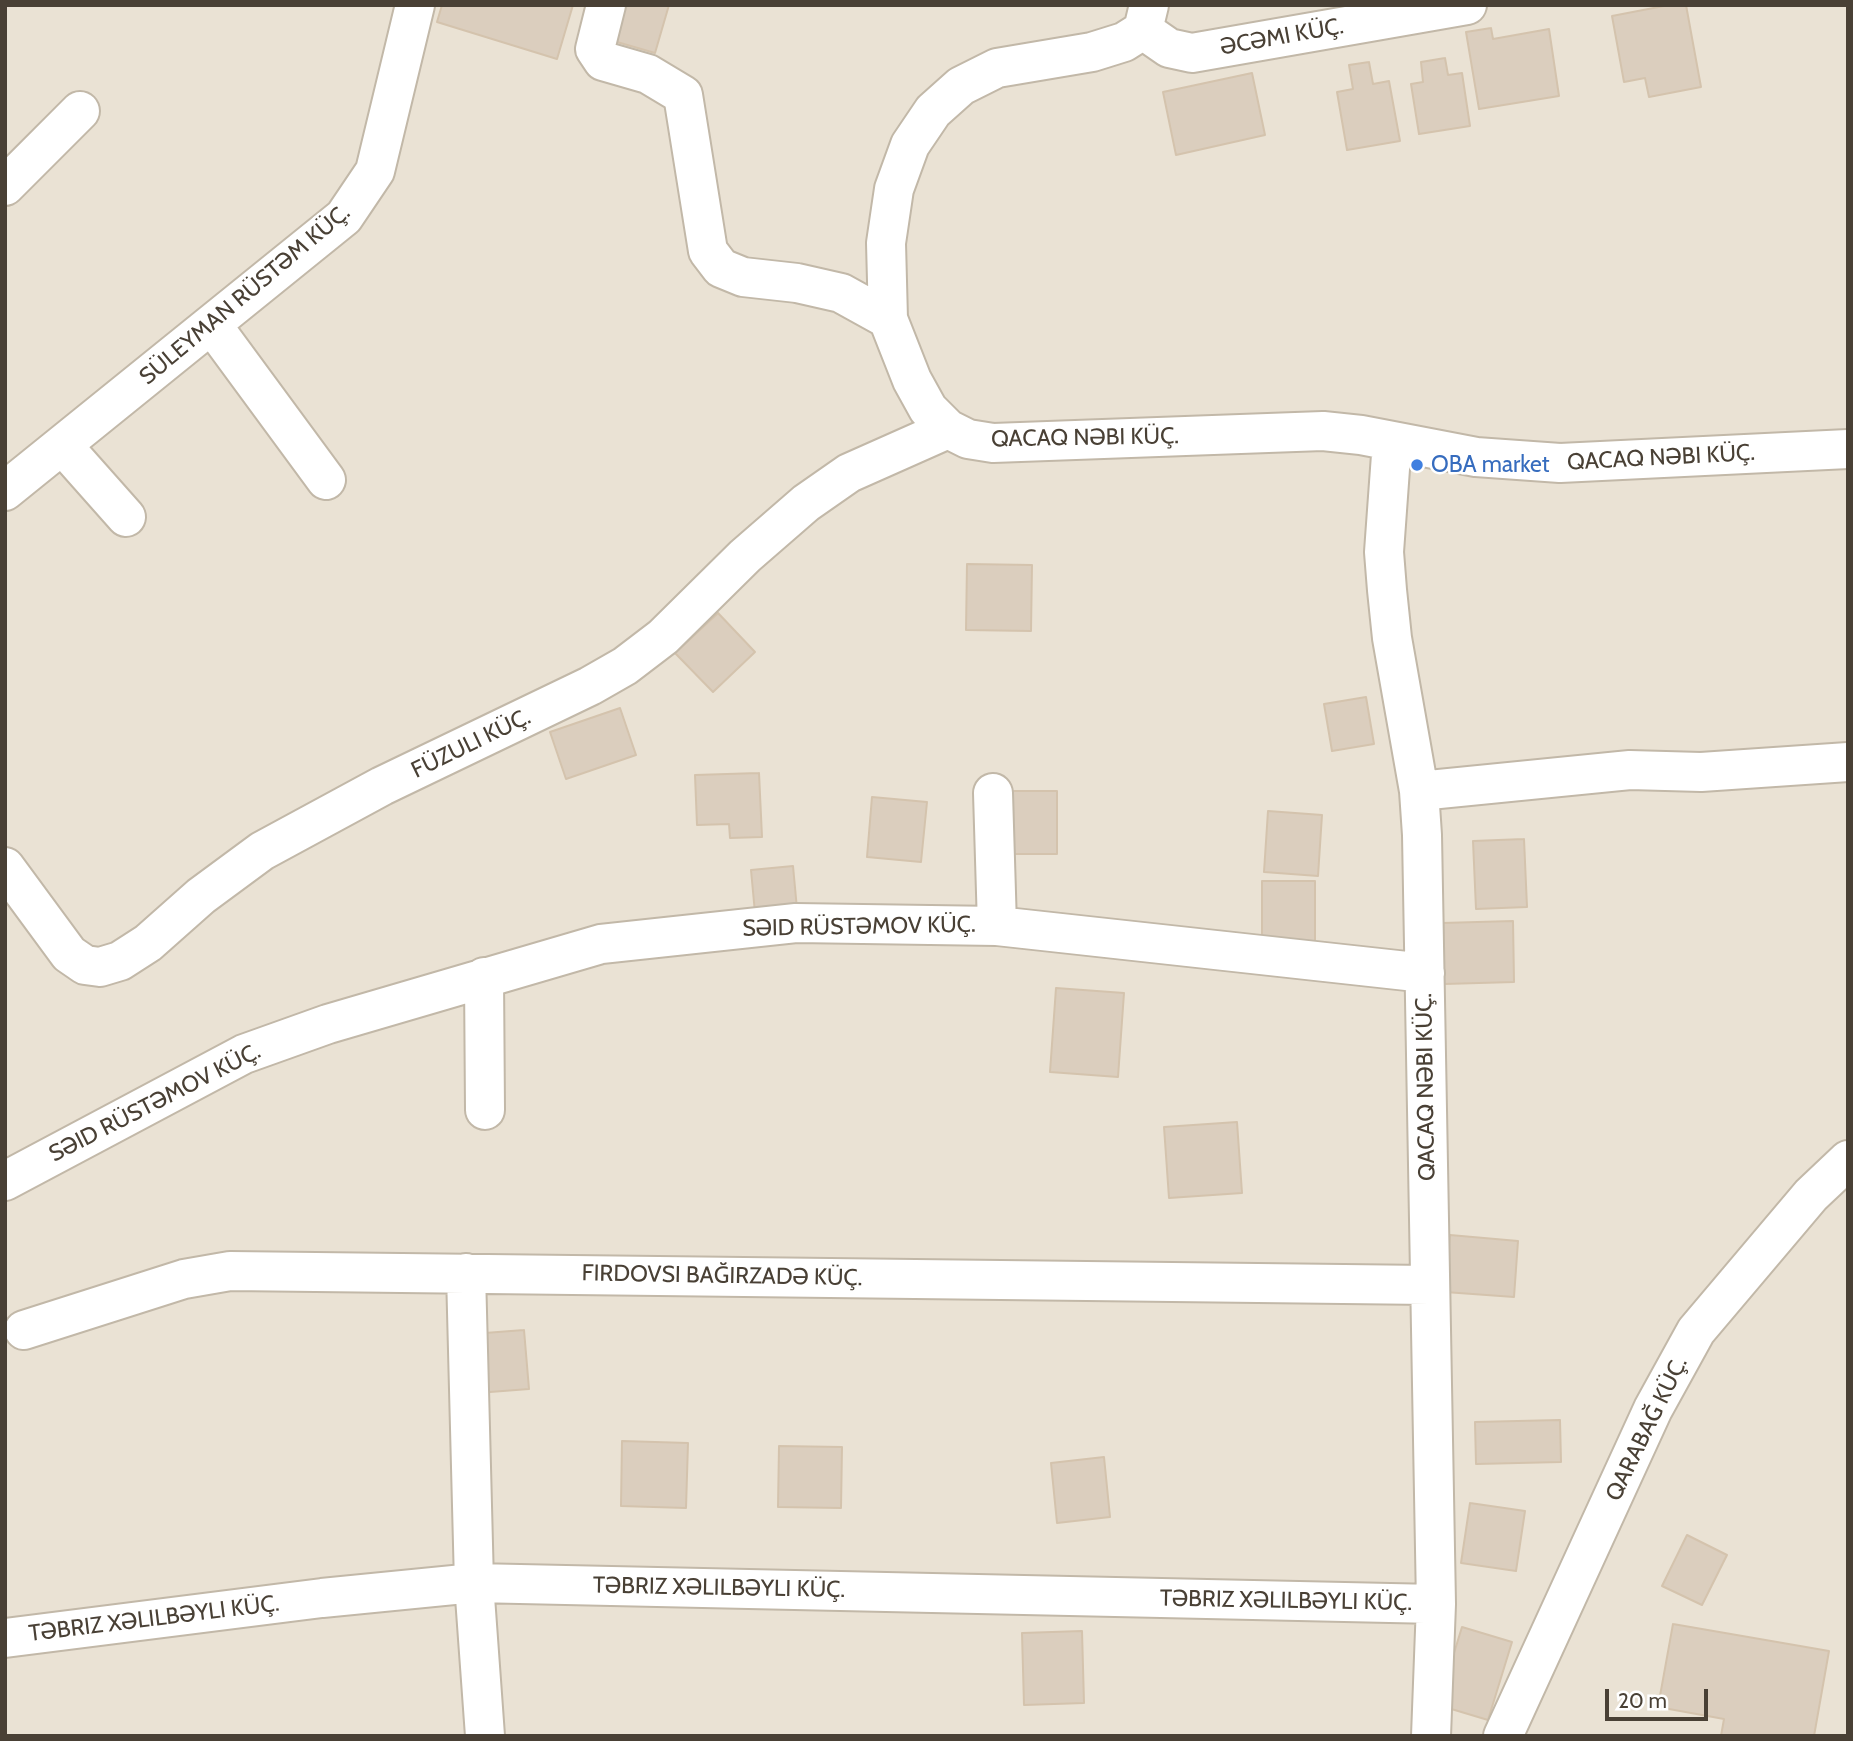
<!DOCTYPE html>
<meta charset="utf-8">
<style>
body{margin:0}
#map{position:relative;width:1853px;height:1741px;overflow:hidden;background:#f5f0e7;font-family:Cabin,sans-serif}
canvas{display:block}
.frame{position:absolute;inset:0;border:7px solid #494035;pointer-events:none}
.scale{position:absolute;left:1605px;top:1689px;width:103px;height:32px;box-sizing:border-box;border:4px solid #494035;border-top:0;padding-left:9px;font-size:21px;line-height:24px;white-space:nowrap;color:#494035;-webkit-text-stroke:5px #fff;paint-order:stroke}
</style>
<div id="map">
<canvas width="1853" height="1741"></canvas>
<div class="frame"></div>
<div class="scale">20 m</div>
</div>
<script>
const context = document.querySelector('canvas').getContext('2d');
context.lineJoin = 'round';
function fillPath(path, color) { context.fillStyle = color; context.fill(path, 'evenodd'); }
const toPath = rows => new Path2D(rows.map(r => 'M' + r).join(''));
function trace(path, color, width, dash) { context.strokeStyle = color; context.lineWidth = width; context.lineCap = dash ? 'butt' : 'round'; context.setLineDash(dash || []); context.stroke(path); }
function write(font, color, halo, rows, align = 'center') {
  context.font = font + ' Cabin,sans-serif'; context.lineWidth = 5; context.setLineDash([]); context.textBaseline = 'middle'; context.strokeStyle = halo; context.fillStyle = color; for (const [text, x, y, turn = 0] of rows) {
    context.save(); context.translate(x, y); context.rotate((+turn || 0) * Math.PI / 180); context.textAlign = isNaN(turn) ? turn : align; if (halo) context.strokeText(text, 0, 0); context.fillText(text, 0, 0); context.restore();
  }
}
const residential = toPath([
 [5,5,1848,5,1848,1736,5,1736]
]);
const building = toPath([
 [442,5,573,5,557,59,437,22,442,5],
 [621,5,669,5,655,53,610,40,621,5],
 [1669,5,1686,5,1701,87,1649,97,1645,78,1624,82,1612,16,1669,5],
 [1491,28,1493,39,1549,29,1559,96,1479,109,1466,32,1491,28],
 [1445,58,1448,75,1462,73,1470,126,1419,134,1411,84,1423,82,1421,62,1445,58],
 [1369,62,1373,84,1389,81,1400,141,1347,150,1337,92,1353,89,1349,65,1369,62],
 [1252,73,1265,135,1176,155,1163,92,1252,73],
 [967,564,1032,565,1031,631,966,630,967,564],
 [718,613,755,652,713,692,675,653,718,613],
 [1366,697,1374,744,1332,751,1324,704,1366,697],
 [620,708,636,755,566,779,550,732,620,708],
 [759,773,762,837,730,838,729,824,697,825,695,775,759,773],
 [997,791,1057,791,1057,854,998,854,997,791],
 [872,797,927,802,921,862,867,857,872,797],
 [1268,811,1322,815,1318,876,1264,872,1268,811],
 [1524,839,1527,907,1476,909,1473,841,1524,839],
 [793,866,797,909,755,913,751,870,793,866],
 [1262,881,1315,881,1315,943,1262,943,1262,881],
 [1513,921,1514,982,1444,984,1442,923,1513,921],
 [1056,988,1124,993,1118,1077,1050,1072,1056,988],
 [1237,1122,1242,1193,1169,1198,1164,1127,1237,1122],
 [1450,1235,1518,1241,1514,1297,1445,1292,1450,1235],
 [524,1330,529,1389,477,1393,472,1334,524,1330],
 [1560,1420,1561,1462,1476,1464,1475,1422,1560,1420],
 [622,1441,688,1443,686,1508,621,1506,622,1441],
 [779,1446,842,1447,841,1508,778,1507,779,1446],
 [1104,1457,1110,1517,1057,1523,1051,1463,1104,1457],
 [1470,1503,1525,1511,1516,1571,1461,1563,1470,1503],
 [1687,1535,1727,1555,1702,1605,1662,1586,1687,1535],
 [1673,1624,1829,1651,1814,1736,1721,1736,1724,1719,1658,1707,1673,1624],
 [1462,1627,1512,1642,1488,1720,1438,1705,1462,1627],
 [1082,1631,1084,1703,1024,1705,1022,1633,1082,1631]
]);
const minor = toPath([
 [606,5,595,49,603,61,648,74,683,95,708,251,721,268,743,277,797,283,841,293,888,319],
 [1149,5,1143,30,1124,42,1092,52,997,68,961,86,933,111,910,145,894,189,886,243,888,319,912,380,928,409,948,429,968,439,993,443,1323,431,1361,435,1476,457,1560,463,1848,449],
 [1143,30,1169,48,1192,53,1467,5],
 [5,186,80,111],
 [212,325,326,480],
 [1392,441,1384,552,1387,590,1392,638,1419,791,1422,835,1436,1604,1431,1736],
 [63,446,126,517],
 [5,491,344,217,375,171,415,5],
 [1419,791,1630,770,1701,772,1848,762],
 [993,793,997,926],
 [5,867,69,954,85,965,100,967,120,961,148,943,201,896,262,851,382,786,590,686,625,666,663,637,745,556,806,503,849,473,948,429],
 [484,977,485,1110],
 [5,1181,244,1054,328,1024,601,944,796,923,997,926,1425,973],
 [466,1273,474,1583,485,1736],
 [24,1330,184,1279,230,1271,1429,1285],
 [5,1638,322,1598,474,1583,1436,1604],
 [1503,1736,1653,1409,1696,1331,1811,1195,1848,1160]
]);
const markers = [
 [1417,465,7,"#3f7fe0"]
];
const streetNames = [
 ["ƏCƏMI KÜÇ.",1282,37,-10],
 ["SÜLEYMAN RÜSTƏM KÜÇ.",245,295,-40],
 ["QACAQ NƏBI KÜÇ.",1085,438,-1],
 ["QACAQ NƏBI KÜÇ.",1661,458,-3],
 ["FÜZULI KÜÇ.",471,744,-26],
 ["SƏID RÜSTƏMOV KÜÇ.",859,927,-1],
 ["QACAQ NƏBI KÜÇ.",1426,1087,-91],
 ["SƏID RÜSTƏMOV KÜÇ.",155,1103,-27],
 ["FIRDOVSI BAĞIRZADƏ KÜÇ.",722,1276,1],
 ["QARABAĞ KÜÇ.",1647,1429,-64],
 ["TƏBRIZ XƏLILBƏYLI KÜÇ.",719,1588,1],
 ["TƏBRIZ XƏLILBƏYLI KÜÇ.",1286,1601,1],
 ["TƏBRIZ XƏLILBƏYLI KÜÇ.",154,1619,-7]
];
const shopNames = [
 ["OBA market",1431,465]
];
fillPath(residential, '#eae2d4');
fillPath(building, '#dbcebe');
trace(building, '#d4c3ad', 2);
trace(minor, '#c2b8a8', 42);
trace(minor, '#fff', 38);
for (const [x, y, r, color] of markers) { const dot = new Path2D(); dot.arc(x, y, r, 0, 2 * Math.PI); context.fillStyle = color; context.fill(dot); trace(dot, '#fff', 2.5); }
write('23px', '#494035', '#fff', streetNames);
write('23px', '#366cbe', '#fff', shopNames, 'left');
</script>
